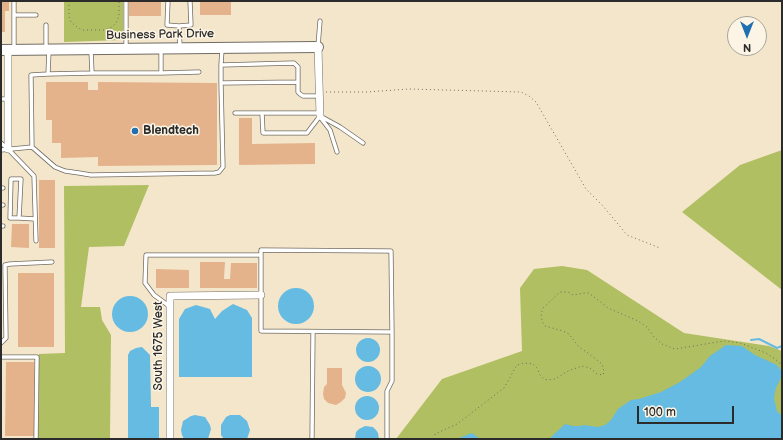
<!DOCTYPE html>
<style>
body{margin:0}
#map{position:relative;width:783px;height:440px;overflow:hidden;background:#f4e6cb;font-family:"Balsamiq Sans",sans-serif}
canvas{display:block}
.frame{position:absolute;inset:0;border:2px solid #2b2b2b;pointer-events:none}
.north{position:absolute;left:727px;top:16px;width:40px;height:40px;box-sizing:border-box;background:#fcf5e5;border:1px solid #a8a49b;border-radius:50%;rotate:180deg;font-size:11px;font-weight:700;line-height:16px;text-align:center;color:#2b2b2b}
.north::after{content:'';display:block;margin:auto;width:14px;height:18px;background:#1f6fb2;clip-path:polygon(50% 0,100% 100%,50% 72%,0 100%)}
.scale{position:absolute;left:637px;top:406px;width:97px;height:18px;box-sizing:border-box;border:2px solid #2b2b2b;border-top:0;padding-left:5px;font-size:12px;line-height:14px;white-space:nowrap;color:#2b2b2b;-webkit-text-stroke:3px #fcf5e5;paint-order:stroke}
</style>
<div id="map">
<canvas width="783" height="440"></canvas>
<div class="frame"></div>
<div class="north">N</div>
<div class="scale">100 m</div>
</div>
<script>
const context = document.querySelector('canvas').getContext('2d');
context.lineJoin = 'round';
function fillPath(path, color) { context.fillStyle = color; context.fill(path, 'evenodd'); }
const toPath = rows => new Path2D(rows.map(r => 'M' + r).join(''));
function trace(path, color, width, dash) { context.strokeStyle = color; context.lineWidth = width; context.lineCap = dash ? 'butt' : 'round'; context.setLineDash(dash || []); context.stroke(path); }
function write(font, color, halo, rows, align = 'center') {
  context.font = font + ' "Balsamiq Sans",sans-serif'; context.lineWidth = 3; context.setLineDash([]); context.textBaseline = 'middle'; context.strokeStyle = halo; context.fillStyle = color; for (const [text, x, y, turn = 0] of rows) {
    context.save(); context.translate(x, y); context.rotate((+turn || 0) * Math.PI / 180); context.textAlign = isNaN(turn) ? turn : align; if (halo) context.strokeText(text, 0, 0); context.fillText(text, 0, 0); context.restore();
  }
}
const green = toPath([
 [64,1,123,1,123,40,64,42],
 [782,150,782,290,682,212,740,165],
 [149,185,124,246,89,247,81,307,100,307,102,320,111,335,110,439,38,439,39,354,65,353,64,186],
 [562,266,587,270,684,333,769,346,782,351,782,439,396,439,442,379,522,351,520,288,534,269]
]);
const water = toPath([
 '278 306a18 18 0 1 1 36 0a18 18 0 1 1-36 0Z',
 '112 314a18 18 0 1 1 36 0a18 18 0 1 1-36 0Z',
 [233,304,247,310,252,318,252,377,179,377,179,319,185,309,196,305,210,309,215,319,222,311],
 '356 350a12 12 0 1 1 24 0a12 12 0 1 1-24 0Z',
 [726,345,742,346,755,355,777,365,782,372,780,380,776,388,774,398,777,411,782,416,782,439,549,439,565,424,573,426,581,426,584,425,598,427,605,425,611,420,618,409,631,400,639,399,661,392,680,382,701,367,710,356],
 [142,347,150,355,151,407,159,407,159,439,128,439,128,355,130,351,136,348],
 '355 379a13 13 0 1 1 26 0a13 13 0 1 1-26 0Z',
 '355 408a12 12 0 1 1 24 0a12 12 0 1 1-24 0Z',
 [195,415,205,417,210,425,211,429,208,439,184,439,182,435,181,430,183,421,191,416],
 [230,415,240,415,247,421,250,430,247,439,224,439,221,435,221,425,226,417],
 [365,426,373,427,376,430,378,433,379,439,355,439,356,432,359,429],
 [472,433,480,439,458,439,459,438]
]);
const stream = toPath([
 [751,340,759,339,777,348,782,346]
]);
const building = toPath([
 [1,1,9,1,9,11,5,11,5,32,1,32],
 [129,1,161,1,161,16,129,16],
 [200,1,231,1,231,15,200,15],
 [373,1,385,1,385,2,373,2],
 [46,82,88,82,88,90,98,90,98,82,217,83,217,165,98,166,98,157,61,158,61,143,52,143,52,120,46,120],
 [239,118,252,118,252,144,315,143,315,164,239,165],
 [39,180,55,180,55,248,39,248],
 [12,224,29,224,29,248,11,247],
 [200,262,225,262,224,279,230,279,231,263,257,263,257,288,200,288],
 [156,269,189,270,189,288,156,288],
 [18,273,54,273,54,347,18,347],
 [6,362,34,362,34,436,5,436],
 [327,368,342,368,342,385,346,393,345,398,341,402,336,405,328,403,324,399,323,394,324,387,327,384]
]);
const path = toPath([
 [69,1,69,17,71,22,77,27,82,30,105,30,112,27,116,23,119,16,119,1],
 [326,92,367,92,409,89,521,92,529,96,536,102,586,189,603,206,627,235,660,248],
 [434,439,435,434,457,424,504,388,517,365,524,363,533,364,537,368,540,375,544,379,548,380,555,379,568,371,582,366,590,368,597,374,603,375,604,371,602,364,588,353,579,347,569,334,563,331,545,326,542,321,541,314,543,308,560,292,568,292,573,295,584,293,589,293,608,308,638,321,647,327,654,337,662,344,675,349,724,341,740,343,766,353,779,362,782,366]
]);
const lane = toPath([
 [14,1,14,48],
 [168,1,167,25,179,26,180,47],
 [14,15,36,15],
 [46,25,46,48],
 [179,26,191,25,190,1],
 [318,46,320,21],
 [126,48,126,1],
 [161,49,161,73,199,72],
 [49,50,48,74,92,73],
 [91,51,92,73,161,73],
 [221,65,294,63,298,67,298,82,221,83,221,65,222,49],
 [298,82,298,92,300,94,303,96,319,96],
 [1,99,8,99],
 [235,113,320,113],
 [262,113,263,133,307,133,320,116],
 [320,116,340,127,363,143],
 [320,117,330,130,337,152],
 [1,143,8,149,34,176,36,241],
 [32,147,55,167,65,171,79,173,91,175,215,173,219,172,223,167,221,83],
 [1,150,32,147,31,75,48,74],
 [1,188,3,188],
 [1,205,3,205],
 [19,218,10,218,11,179,21,179,19,218,35,219],
 [1,226,3,226],
 [261,250,391,251,392,332,261,331,261,250],
 [169,306,154,295,145,283,146,255,261,255],
 [1,343,6,338,5,265,10,264,52,262],
 [1,357,37,357,36,439],
 [312,439,313,332],
 [387,439,387,391,392,381,392,332]
]);
const street = toPath([
 [318,47,320,116],
 [8,149,8,49],
 [170,439,170,296,261,295]
]);
const secondary = toPath([
 [1,50,318,47]
]);
const markers = [
 [135,131,4,"#1f6fb2"]
];
const streetNames = [
 ["Business Park Drive",160,35,-1],
 ["South 1675 West",159,346,-90]
];
const poiNames = [
 ["Blendtech",143,131]
];
fillPath(green, '#b0bf61');
fillPath(water, '#65bbe2');
trace(stream, '#65bbe2', 2);
fillPath(building, '#e5b38b');
trace(lane, '#716c63', 5);
trace(street, '#716c63', 8);
trace(secondary, '#716c63', 12);
trace(path, '#716c63', 1, [1, 3]);
trace(lane, '#fff', 3.5);
trace(street, '#fff', 7);
trace(secondary, '#fff', 10);
for (const [x, y, r, color] of markers) { const dot = new Path2D(); dot.arc(x, y, r, 0, 2 * Math.PI); context.fillStyle = color; context.fill(dot); trace(dot, '#fcf5e5', 1.5); }
write('12px', '#2b2b2b', '#fcf5e5', streetNames);
write('bold 12px', '#2b2b2b', '#fcf5e5', poiNames, 'left');
</script>
